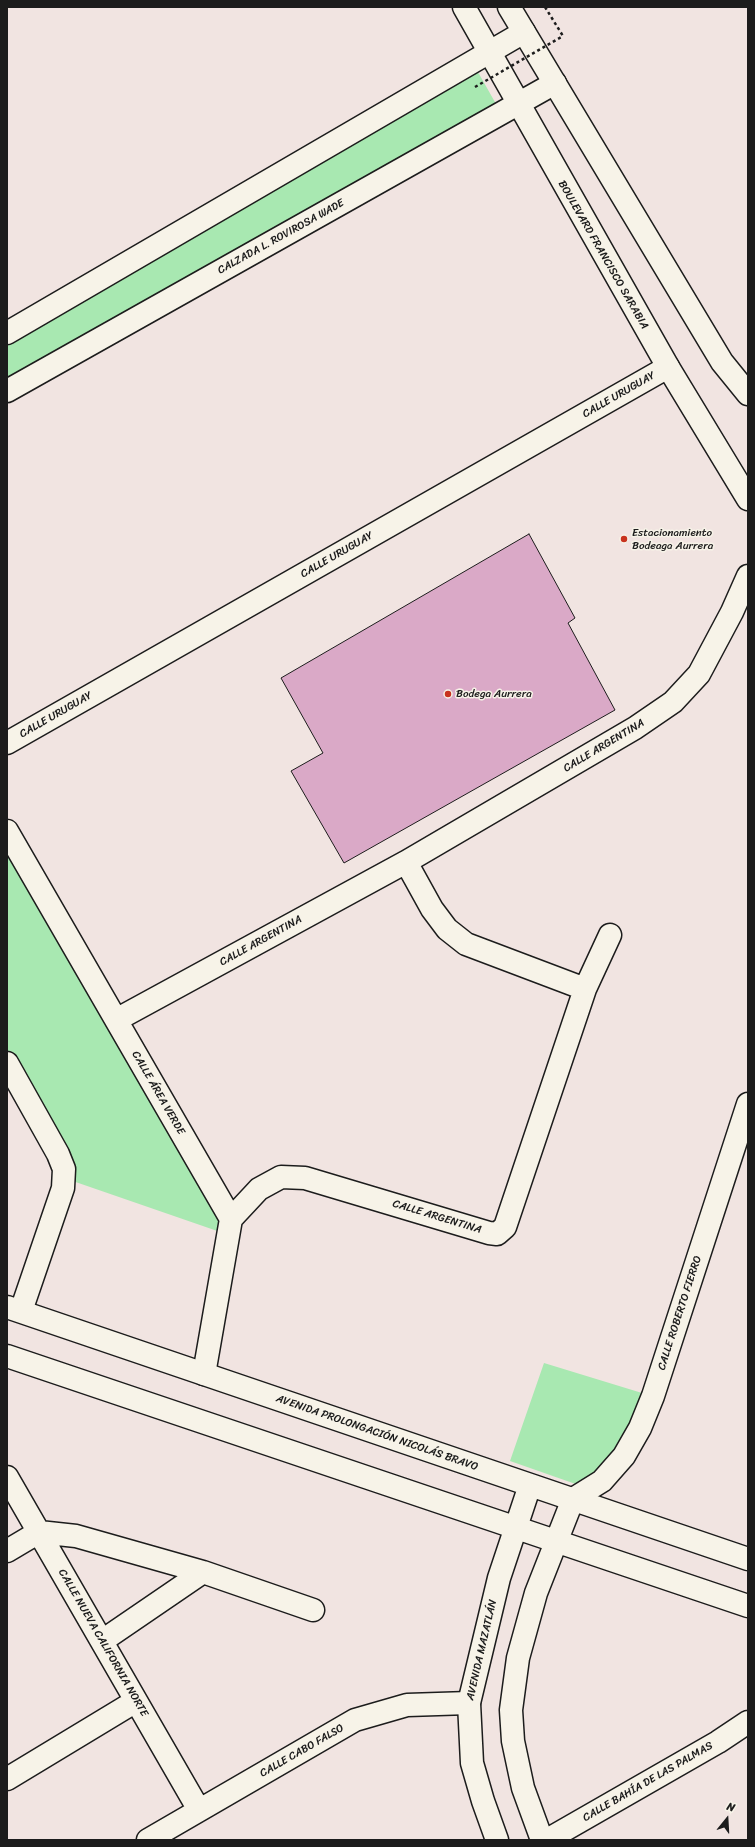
<!DOCTYPE html>
<meta charset="utf-8">
<style>
body{margin:0}
#map{position:relative;width:755px;height:1847px;overflow:hidden;background:#f1e4e1;font-family:Sriracha,sans-serif}
canvas{display:block}
.frame{position:absolute;inset:0;border:8px solid #1c1c1c;pointer-events:none}
.north{position:absolute;left:707px;top:1799px;width:40px;height:40px;-webkit-text-stroke:3px #f7f3e8;paint-order:stroke;rotate:18deg;font-size:11px;font-weight:700;line-height:16px;text-align:center;color:#1c1c1c}
.north::after{content:'';display:block;margin:auto;width:14px;height:18px;background:#1c1c1c;clip-path:polygon(50% 0,100% 100%,50% 72%,0 100%)}
</style>
<div id="map">
<canvas width="755" height="1847"></canvas>
<div class="frame"></div>
<div class="north">N</div>
</div>
<script>
const context = document.querySelector('canvas').getContext('2d');
context.lineJoin = 'round';
function fillPath(path, color) { context.fillStyle = color; context.fill(path, 'evenodd'); }
const toPath = rows => new Path2D(rows.map(r => 'M' + r).join(''));
function trace(path, color, width, dash) { context.strokeStyle = color; context.lineWidth = width; context.lineCap = dash ? 'butt' : 'round'; context.setLineDash(dash || []); context.stroke(path); }
function write(font, color, halo, rows, align = 'center') {
  context.font = font + ' Sriracha,sans-serif'; context.lineWidth = 3; context.setLineDash([]); context.textBaseline = 'middle'; context.strokeStyle = halo; context.fillStyle = color; for (const [text, x, y, turn = 0] of rows) {
    context.save(); context.translate(x, y); context.rotate((+turn || 0) * Math.PI / 180); context.textAlign = isNaN(turn) ? turn : align; if (halo) context.strokeText(text, 0, 0); context.fillText(text, 0, 0); context.restore();
  }
}
const green = toPath([
 [474,65,500,111,7,387,7,338],
 [7,831,231,1219,226,1234,64,1178,7,1062],
 [544,1363,642,1393,624,1439,587,1488,510,1461]
]);
const building = toPath([
 [529,534,575,618,568,623,615,710,344,863,291,771,323,753,281,678,529,534]
]);
const path = toPath([
 [545,7,563,36]
]);
const street = toPath([
 [7,743,668,367],
 [7,831,231,1219,204,1374],
 [406,862,432,909,447,929,466,944,585,989],
 [116,1020,406,862,635,728,673,702,699,674,732,612,748,576],
 [7,1063,58,1154,64,1169,63,1188,21,1311],
 [231,1219,259,1189,281,1177,305,1178,489,1233,497,1234,505,1227,585,989,610,935],
 [7,1477,199,1810],
 [573,1499,602,1481,624,1456,640,1428,653,1396,748,1104],
 [7,1551,39,1532,76,1536,203,1572,313,1610],
 [102,1641,203,1572],
 [7,1779,136,1701],
 [148,1840,355,1720,407,1705,469,1703],
 [547,1840,718,1742,748,1722]
]);
const secondary = toPath([
 [7,333,524,32],
 [7,391,555,83],
 [7,1307,748,1559],
 [7,1356,748,1606],
 [497,1840,483,1801,472,1763,469,1703,499,1578,530,1485],
 [542,1840,523,1788,513,1741,511,1710,518,1658,536,1593,573,1499]
]);
const primary = toPath([
 [464,7,668,367,748,499],
 [509,7,722,362,748,394]
]);
const pathBridge = toPath([
 [475,87,563,36]
]);
const markers = [
 [624,539,4,"#c8321e"],
 [448,694,4,"#c8321e"]
];
const streetNames = [
 ["CALZADA L. ROVIROSA WADE",281,237,-29],
 ["BOULEVARD FRANCISCO SARABIA",603,255,60],
 ["CALLE URUGUAY",619,395,-30],
 ["CALLE URUGUAY",337,555,-30],
 ["CALLE URUGUAY",56,715,-30],
 ["CALLE ARGENTINA",604,746,-31],
 ["CALLE ARGENTINA",261,941,-29],
 ["CALLE ÁREA VERDE",158,1093,60],
 ["CALLE ARGENTINA",437,1217,17],
 ["CALLE ROBERTO FIERRO",680,1313,-72],
 ["AVENIDA PROLONGACIÓN NICOLÁS BRAVO",377,1433,19],
 ["CALLE NUEVA CALIFORNIA NORTE",103,1643,60],
 ["AVENIDA MAZATLÁN",482,1650,-77],
 ["CALLE CABO FALSO",302,1751,-30],
 ["CALLE BAHÍA DE LAS PALMAS",648,1782,-30]
];
const poiNames = [
 ["Estacionamiento",632,533],
 ["Bodeaga Aurrera",632,546],
 ["Bodega Aurrera",456,694]
];
fillPath(green, '#a8e8b1');
fillPath(building, '#daa9c7');
trace(building, '#1c1c1c', 1);
trace(street, '#1c1c1c', 25);
trace(secondary, '#1c1c1c', 25);
trace(primary, '#1c1c1c', 25);
trace(path, '#1c1c1c', 2.5, [3, 3]);
trace(street, '#f7f3e8', 22);
trace(secondary, '#f7f3e8', 22);
trace(primary, '#f7f3e8', 22);
trace(pathBridge, '#1c1c1c', 2.5, [3, 3]);
for (const [x, y, r, color] of markers) { const dot = new Path2D(); dot.arc(x, y, r, 0, 2 * Math.PI); context.fillStyle = color; context.fill(dot); trace(dot, '#f7f3e8', 1.5); }
write('11px', '#1c1c1c', '#f7f3e8', streetNames);
write('11px', '#1c1c1c', '#f7f3e8', poiNames, 'left');
</script>
